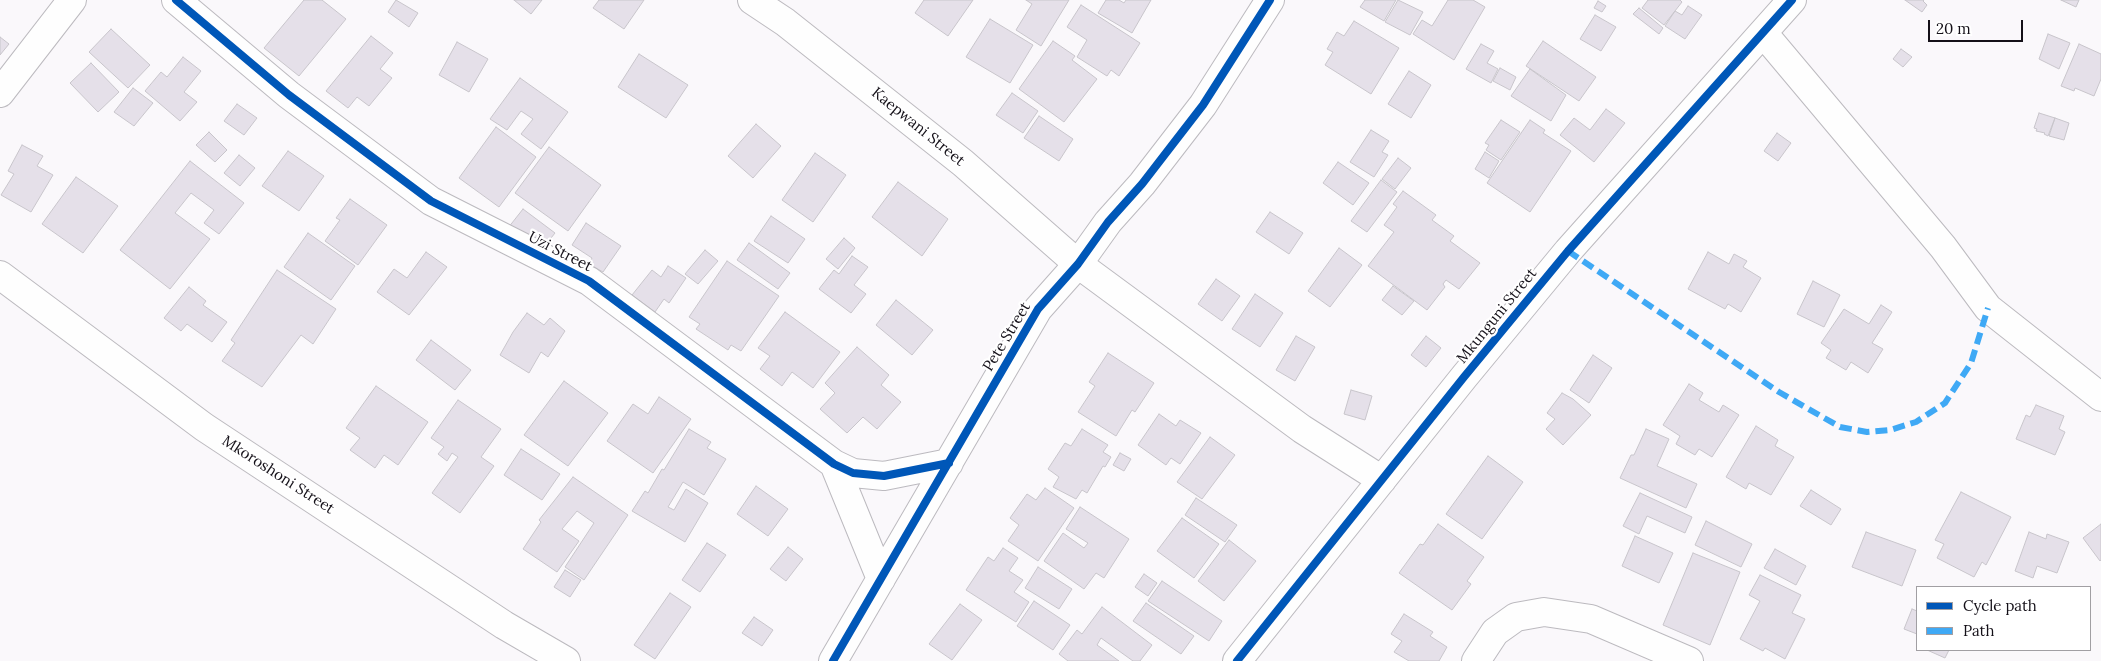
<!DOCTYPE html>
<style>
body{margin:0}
#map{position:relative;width:2101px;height:661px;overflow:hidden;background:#faf8fb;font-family:Lora,serif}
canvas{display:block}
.legend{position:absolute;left:1916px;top:586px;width:175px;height:65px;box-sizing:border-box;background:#fff;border:1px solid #a19fa3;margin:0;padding:6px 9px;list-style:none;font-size:15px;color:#141018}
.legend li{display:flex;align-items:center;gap:10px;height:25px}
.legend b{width:25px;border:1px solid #a19fa3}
.scale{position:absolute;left:1928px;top:20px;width:95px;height:22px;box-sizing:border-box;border:2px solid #141018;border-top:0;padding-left:6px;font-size:15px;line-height:18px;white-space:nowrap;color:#141018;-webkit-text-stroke:4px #fff;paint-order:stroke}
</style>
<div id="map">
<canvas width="2101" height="661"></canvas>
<ul class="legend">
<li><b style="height:6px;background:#0057b8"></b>Cycle path</li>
<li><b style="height:6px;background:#3fa9f5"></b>Path</li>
</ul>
<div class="scale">20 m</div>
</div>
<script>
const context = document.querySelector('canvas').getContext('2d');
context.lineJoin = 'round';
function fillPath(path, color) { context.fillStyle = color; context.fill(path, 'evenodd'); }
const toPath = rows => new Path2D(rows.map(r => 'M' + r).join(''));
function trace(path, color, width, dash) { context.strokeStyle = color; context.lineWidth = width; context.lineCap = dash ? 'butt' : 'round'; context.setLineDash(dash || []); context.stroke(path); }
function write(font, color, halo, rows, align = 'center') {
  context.font = font + ' Lora,serif'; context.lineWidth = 4.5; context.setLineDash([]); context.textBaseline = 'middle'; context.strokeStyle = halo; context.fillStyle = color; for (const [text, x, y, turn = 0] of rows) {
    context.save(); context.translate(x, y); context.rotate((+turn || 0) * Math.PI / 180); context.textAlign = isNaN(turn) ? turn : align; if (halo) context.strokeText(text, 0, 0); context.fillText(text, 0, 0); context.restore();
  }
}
const building = toPath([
 [304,0,322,0,346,19,299,76,264,48,304,0],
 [396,0,418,13,409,27,388,12,396,0],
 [514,0,542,0,531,14,514,0],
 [599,0,644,0,624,29,593,8,599,0],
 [924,0,973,0,948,36,915,13,924,0],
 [1026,0,1069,0,1041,46,1016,30,1032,4,1026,0],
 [1106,0,1119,0,1124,3,1126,0,1151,0,1132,33,1098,13,1106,0],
 [1365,0,1396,0,1384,21,1360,7,1365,0],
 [1398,0,1423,12,1410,35,1385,22,1398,0],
 [1448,0,1473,0,1485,7,1454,60,1413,34,1422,20,1432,26,1448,0],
 [1648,0,1680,0,1682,2,1664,25,1642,8,1648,0],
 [1905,0,1924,0,1923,1,1927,5,1922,12,1905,0],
 [2061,0,2079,0,2076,7,2061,0],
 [1598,1,1606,6,1602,12,1594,8,1598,1],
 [1081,5,1140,43,1119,76,1111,70,1107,76,1077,57,1087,40,1067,27,1081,5],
 [1688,6,1702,15,1685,39,1665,26,1675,11,1682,15,1688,6],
 [1639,8,1663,28,1659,34,1633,14,1639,8],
 [1595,15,1616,27,1601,51,1580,39,1595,15],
 [990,19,1033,45,1010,83,966,57,990,19],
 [1354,21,1399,48,1371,94,1325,65,1333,52,1327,49,1337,32,1344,36,1354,21],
 [111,29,150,65,128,88,89,52,111,29],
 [2048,34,2070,43,2059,69,2039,59,2048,34],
 [371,36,393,53,380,69,392,78,369,106,357,97,348,108,326,91,371,36],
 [0,37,9,44,0,55,0,37],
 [1053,41,1075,56,1072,60,1097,79,1064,122,1019,89,1053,41],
 [1543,41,1596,77,1579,101,1526,66,1543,41],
 [457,42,488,59,469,92,439,75,457,42],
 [1481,44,1494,51,1487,63,1498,69,1491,83,1466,69,1481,44],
 [2079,44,2101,54,2101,79,2094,96,2075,88,2074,91,2061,86,2079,44],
 [1901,49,1912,57,1903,67,1893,59,1901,49],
 [639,54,688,85,666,118,618,87,639,54],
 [183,57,201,71,184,92,197,102,180,121,145,91,161,72,167,77,183,57],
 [91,63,119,92,98,112,70,83,91,63],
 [1500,68,1516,77,1510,90,1493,81,1500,68],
 [1530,69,1566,95,1551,121,1511,96,1530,69],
 [1409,71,1431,85,1411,118,1388,104,1409,71],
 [520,78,568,112,541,149,521,134,533,119,521,111,507,130,490,119,520,78],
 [133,88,153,103,134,126,114,112,133,88],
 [1012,93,1038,111,1023,133,996,115,1012,93],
 [237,104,257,118,244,135,224,121,237,104],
 [1606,109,1625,123,1594,162,1560,135,1574,118,1590,130,1606,109],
 [2039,113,2055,118,2048,136,2044,134,2045,133,2036,131,2037,129,2034,128,2039,113],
 [1039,116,1073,139,1059,161,1024,138,1039,116],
 [2055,118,2069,123,2064,140,2049,136,2055,118],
 [1501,120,1520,132,1501,160,1486,150,1489,145,1485,143,1501,120],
 [1530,120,1545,130,1543,133,1571,151,1530,212,1487,183,1530,120],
 [756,124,781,146,753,178,728,156,756,124],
 [496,127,536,157,499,207,459,178,496,127],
 [1371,130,1389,141,1382,152,1388,155,1374,177,1350,162,1371,130],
 [209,132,227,150,215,162,196,145,209,132],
 [1777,133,1791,143,1778,161,1764,151,1777,133],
 [22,145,43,156,37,166,53,175,31,212,1,195,14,174,8,171,22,145],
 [549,147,601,185,568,231,515,193,549,147],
 [288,151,324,176,299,211,262,186,288,151],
 [1485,152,1499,161,1489,178,1475,169,1485,152],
 [815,153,846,175,813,222,782,200,815,153],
 [239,155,255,168,240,186,224,173,239,155],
 [1398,158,1411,168,1395,189,1382,179,1398,158],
 [190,161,244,203,219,234,204,223,214,210,191,193,175,213,210,239,170,289,120,250,190,161],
 [1338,162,1369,183,1353,205,1323,183,1338,162],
 [76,177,118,206,83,253,42,224,76,177],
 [1381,180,1397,192,1367,232,1351,221,1381,180],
 [898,182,948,219,922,256,872,217,898,182],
 [1403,191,1436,215,1432,220,1454,236,1450,241,1480,263,1459,289,1446,280,1443,284,1445,287,1427,310,1368,266,1394,232,1384,225,1397,207,1393,204,1403,191],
 [350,199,387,225,358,265,325,241,340,220,336,218,350,199],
 [523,209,555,233,540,252,508,228,523,209],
 [1270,212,1303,233,1289,254,1256,232,1270,212],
 [771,216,805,239,788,263,754,241,771,216],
 [586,223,621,246,603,272,589,264,592,258,572,245,586,223],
 [308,233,355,266,331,300,284,267,308,233],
 [844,238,855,248,838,269,826,259,844,238],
 [749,243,790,273,778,289,737,260,749,243],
 [1339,248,1362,265,1330,307,1308,291,1339,248],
 [705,250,718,261,698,284,685,274,705,250],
 [426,252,447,267,409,315,377,292,394,269,407,278,426,252],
 [1708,252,1729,264,1734,254,1747,261,1743,267,1761,278,1741,312,1728,304,1725,309,1688,289,1708,252],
 [852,256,868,267,854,285,866,294,851,313,819,289,834,270,839,274,852,256],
 [727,261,779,296,741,351,731,345,728,350,696,329,700,324,689,317,727,261],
 [668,266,686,278,669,303,664,299,655,312,632,295,652,270,661,277,668,266],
 [277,270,336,309,313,344,301,335,262,387,222,361,235,343,231,340,277,270],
 [1216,279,1240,296,1222,321,1198,304,1216,279],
 [1813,281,1840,295,1824,327,1797,314,1813,281],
 [1393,286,1414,301,1402,315,1382,300,1393,286],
 [189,287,206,301,203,305,227,322,212,342,187,324,181,331,164,318,189,287],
 [1255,294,1283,313,1260,347,1232,329,1255,294],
 [896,300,933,330,912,355,876,325,896,300],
 [1881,305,1892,312,1872,343,1883,349,1868,373,1851,362,1846,370,1826,358,1831,350,1821,343,1844,309,1869,324,1881,305],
 [785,312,840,352,813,388,792,372,782,386,760,369,770,356,758,348,785,312],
 [527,313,544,325,550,318,565,331,548,357,541,352,529,373,500,355,513,332,527,313],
 [1296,336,1315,347,1295,381,1276,370,1296,336],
 [1426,336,1441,348,1426,367,1411,355,1426,336],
 [431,340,471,370,455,390,416,360,431,340],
 [857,347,889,375,881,385,901,402,877,429,863,417,847,433,820,409,835,393,825,383,857,347],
 [1108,353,1154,383,1135,412,1132,410,1116,436,1078,412,1095,386,1089,382,1108,353],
 [1593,355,1612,368,1589,403,1570,390,1593,355],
 [564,381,608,413,568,466,524,435,564,381],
 [1689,384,1703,393,1699,400,1719,412,1723,405,1739,415,1712,457,1699,449,1695,455,1676,444,1680,436,1663,425,1689,384],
 [376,386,428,422,398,465,384,455,375,468,350,450,360,438,346,428,376,386],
 [1351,390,1372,396,1365,420,1344,414,1351,390],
 [1562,393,1573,399,1591,415,1563,445,1546,429,1555,419,1547,413,1562,393],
 [659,397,691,419,653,473,607,441,633,404,648,414,659,397],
 [458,400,501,429,481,457,494,466,460,513,432,493,458,457,452,453,447,461,438,454,444,447,431,438,458,400],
 [2036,405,2064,416,2059,429,2065,432,2055,455,2016,439,2026,415,2030,417,2036,405],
 [1159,414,1176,426,1180,420,1201,433,1180,464,1171,458,1166,465,1138,445,1159,414],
 [1756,426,1778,440,1775,446,1794,457,1771,495,1749,483,1746,489,1726,477,1756,426],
 [689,429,711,442,707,448,726,459,704,495,683,482,668,507,674,510,686,489,708,503,685,542,632,511,645,491,648,493,662,469,664,470,689,429],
 [1082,429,1108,445,1103,452,1111,457,1105,467,1103,466,1087,493,1082,490,1076,499,1053,487,1059,477,1048,469,1065,443,1071,446,1082,429],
 [1646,429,1669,439,1657,466,1697,484,1686,508,1620,478,1631,455,1634,455,1646,429],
 [1210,437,1235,455,1202,499,1177,482,1210,437],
 [521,449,560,474,542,500,504,475,521,449],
 [1120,453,1131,459,1124,471,1113,465,1120,453],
 [1488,456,1523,482,1482,539,1446,514,1488,456],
 [573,477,628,515,584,580,565,567,594,523,577,511,562,529,579,541,557,572,523,549,541,522,539,520,573,477],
 [756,486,788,509,768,536,737,514,756,486],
 [1045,488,1074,508,1038,561,1008,541,1019,525,1010,518,1027,494,1036,500,1045,488],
 [1811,490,1841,509,1831,525,1800,506,1811,490],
 [1961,492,2011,517,1986,565,1982,562,1974,577,1937,558,1944,544,1935,540,1961,492],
 [1640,493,1692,517,1685,533,1647,516,1639,534,1623,526,1640,493],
 [1196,498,1237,525,1225,542,1185,515,1196,498],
 [1080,507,1129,539,1104,578,1096,573,1084,589,1044,561,1063,533,1084,548,1088,543,1066,529,1080,507],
 [1182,518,1219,544,1194,578,1157,551,1182,518],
 [1706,521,1752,544,1741,567,1695,545,1706,521],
 [1438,524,1484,557,1467,581,1471,584,1452,610,1399,573,1420,544,1423,545,1438,524],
 [2101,524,2101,560,2100,561,2083,538,2101,524],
 [1866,532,1916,550,1902,586,1852,567,1866,532],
 [2029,532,2046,539,2047,534,2069,542,2057,573,2037,566,2033,578,2015,571,2029,532],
 [1635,536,1673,553,1659,583,1622,566,1635,536],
 [1229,540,1256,561,1224,601,1198,581,1229,540],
 [707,543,726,555,700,592,682,580,707,543],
 [788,547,803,559,786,581,770,569,788,547],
 [1003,548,1018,558,1009,571,1023,580,1014,592,1029,602,1016,622,966,590,988,557,994,561,1003,548],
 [1775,549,1806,566,1796,585,1764,568,1775,549],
 [1693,553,1740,572,1710,645,1663,625,1693,553],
 [1038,567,1072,589,1059,609,1025,588,1038,567],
 [565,570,581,580,570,597,554,587,565,570],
 [1144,574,1157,583,1148,596,1135,587,1144,574],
 [1760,575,1801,595,1792,613,1805,619,1785,659,1765,648,1763,651,1740,639,1760,601,1749,595,1760,575],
 [1162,581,1222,621,1209,641,1148,601,1162,581],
 [670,593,691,607,655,659,634,645,670,593],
 [1034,601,1070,625,1053,650,1017,626,1034,601],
 [1146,603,1194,636,1181,654,1133,621,1146,603],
 [960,604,982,620,952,660,929,644,960,604],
 [1102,607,1152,645,1140,661,1133,661,1101,638,1097,645,1119,661,1068,661,1059,654,1077,630,1082,634,1102,607],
 [1912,609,1917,611,1917,634,1904,629,1912,609],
 [1404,614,1433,632,1430,636,1447,647,1439,661,1409,661,1394,652,1402,641,1391,634,1404,614],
 [754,617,773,630,762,646,742,633,754,617],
 [1927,650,1949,650,1945,658,1927,650]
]);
const minor = toPath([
 [176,0,289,95,431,201,589,281,834,464,853,473,884,476,949,463],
 [752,0,785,22,963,163,1078,264,1302,429,1382,480],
 [1764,34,1943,247,1988,308,2101,397],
 [0,93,72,0],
 [0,275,204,427,504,625,566,661],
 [834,464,881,579],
 [833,661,1038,309,1078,264,1108,222,1142,184,1203,105,1270,0],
 [1237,661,1464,377,1568,251,1792,0],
 [1476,661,1495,632,1516,617,1544,612,1591,619,1689,661]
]);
const quiet = toPath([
 [1568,251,1779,392,1840,427,1867,432,1890,430,1916,422,1945,403,1971,363,1988,308]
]);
const cycleway = toPath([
 [176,0,289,95,431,201,589,281,834,464,853,473,884,476,949,463],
 [833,661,1038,309,1078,264,1108,222,1142,184,1203,105,1270,0],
 [1237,661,1464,377,1568,251,1792,0]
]);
const streetNames = [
 ["Kaepwani Street",918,127,39],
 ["Uzi Street",560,252,27],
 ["Mkunguni Street",1497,316,-51],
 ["Pete Street",1007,337,-59],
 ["Mkoroshoni Street",278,475,33]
];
fillPath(building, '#e5e0e9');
trace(building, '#c8c5cb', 1);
trace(minor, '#bcbabf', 30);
trace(minor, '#fefefe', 28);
trace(quiet, '#3fa9f5', 6, [12, 6]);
trace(cycleway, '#0057b8', 8);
write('15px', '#141018', '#fff', streetNames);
</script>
